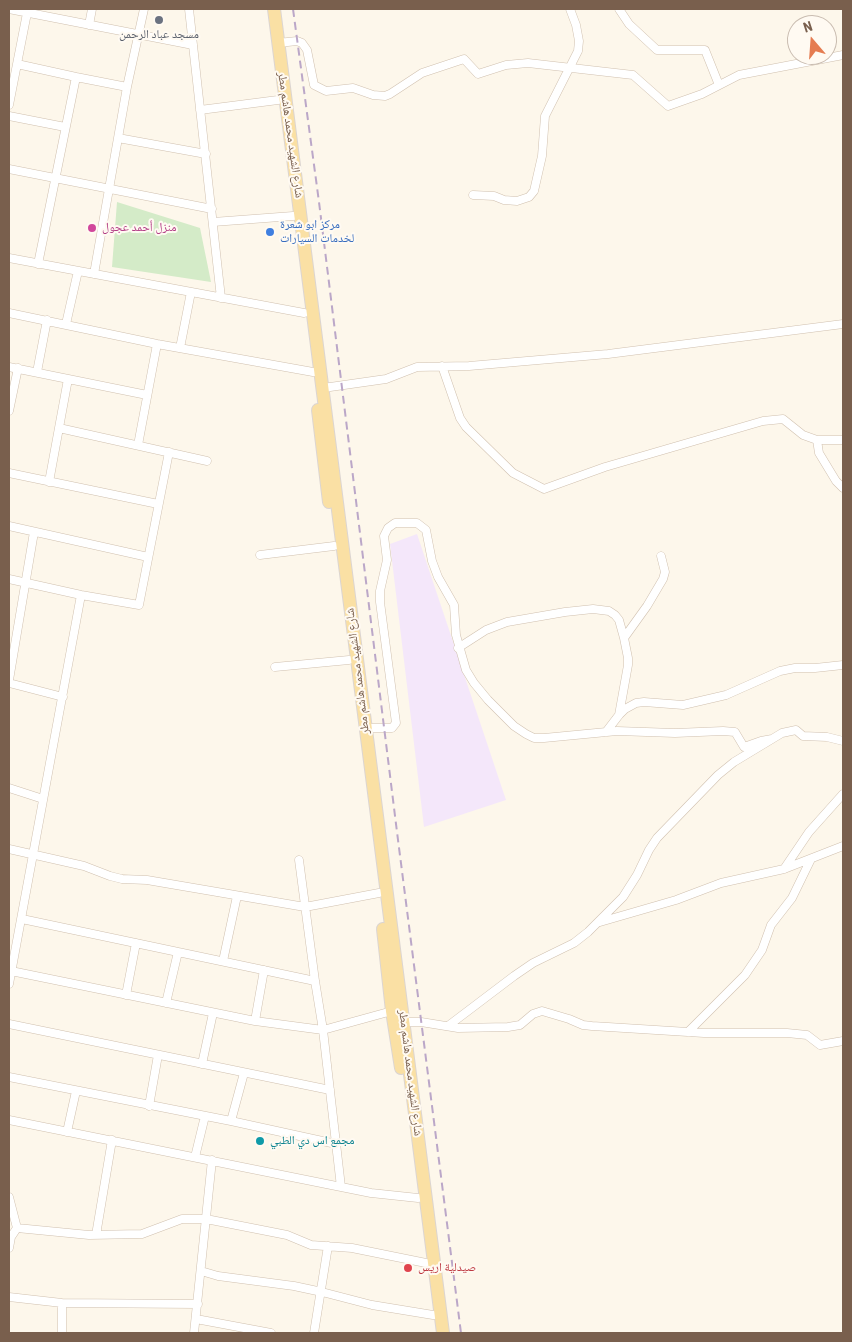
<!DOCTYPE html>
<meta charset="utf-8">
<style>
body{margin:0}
#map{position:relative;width:852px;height:1342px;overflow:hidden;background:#fdf7eb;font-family:"Roboto Condensed",sans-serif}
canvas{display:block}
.frame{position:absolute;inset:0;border:10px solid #795f4d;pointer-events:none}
.north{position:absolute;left:787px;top:15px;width:50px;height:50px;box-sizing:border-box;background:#fffaf2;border:1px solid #c9bcb0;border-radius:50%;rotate:342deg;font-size:14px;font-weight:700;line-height:20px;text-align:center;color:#795f4d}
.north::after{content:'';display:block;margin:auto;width:18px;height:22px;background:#e57c51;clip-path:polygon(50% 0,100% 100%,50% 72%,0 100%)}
</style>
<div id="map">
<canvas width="852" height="1342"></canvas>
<div class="frame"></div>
<div class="north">N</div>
</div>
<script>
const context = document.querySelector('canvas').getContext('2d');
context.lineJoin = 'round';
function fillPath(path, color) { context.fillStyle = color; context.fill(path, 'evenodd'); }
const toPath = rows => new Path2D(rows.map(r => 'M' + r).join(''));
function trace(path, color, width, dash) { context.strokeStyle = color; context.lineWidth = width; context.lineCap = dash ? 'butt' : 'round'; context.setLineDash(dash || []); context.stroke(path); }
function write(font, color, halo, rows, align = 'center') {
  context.font = font + ' "Roboto Condensed","Noto Naskh Arabic",sans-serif'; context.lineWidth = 4; context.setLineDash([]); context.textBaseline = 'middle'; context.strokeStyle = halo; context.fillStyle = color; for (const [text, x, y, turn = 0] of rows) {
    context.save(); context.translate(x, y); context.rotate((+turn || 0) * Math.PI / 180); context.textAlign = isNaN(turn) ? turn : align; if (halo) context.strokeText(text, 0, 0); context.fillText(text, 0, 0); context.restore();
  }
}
const education = toPath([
 [417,534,506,800,424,827,390,544]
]);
const green = toPath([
 [117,202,200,228,211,282,112,267]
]);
const street = toPath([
 [9,9,193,45],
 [189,9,221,298],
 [619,9,629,24,657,50,705,50,719,85],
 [89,25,92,9],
 [278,43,297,41,302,43,307,50,314,85,326,91,353,88,373,95,385,96,390,94,422,73,464,59,478,74,506,65,528,63,633,75,668,106,702,94,739,75,843,55],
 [17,64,27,13],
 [9,105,17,64,76,77],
 [200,110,278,100],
 [9,116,65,127],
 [118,138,206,154],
 [9,169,212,209],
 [473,195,494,196,504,200,517,201,529,197,534,191,542,156,545,116,578,51,579,41,576,25,570,9],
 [213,222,293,216],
 [9,258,304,313],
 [38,264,76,77,127,87],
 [94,274,127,87,144,9],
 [9,313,157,344,313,372],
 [66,324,78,271],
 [180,348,191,292],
 [442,366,460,418,466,427,513,473,544,489,605,467,763,421,783,419,803,435,817,440,843,440],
 [9,367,147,395],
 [37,372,47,320],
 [323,388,386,379,417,367,469,366,608,354,843,324],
 [9,411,18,368],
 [59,428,207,461],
 [817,440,819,453,836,481,843,488],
 [138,445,157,344],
 [9,473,158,504],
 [49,482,68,379],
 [9,526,148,557],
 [260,555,334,546],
 [9,579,81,595,139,605,169,452],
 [458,648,486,630,507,622,565,612,593,609,609,611,615,615,619,620,624,638],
 [275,667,349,660],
 [9,680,34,532],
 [9,683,63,697],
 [619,715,628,665,628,658,624,638,647,606,663,579,665,572,661,556],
 [365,728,392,728,396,723,380,602,380,591,387,560,384,536,388,528,395,523,417,523,426,530,432,561,438,577,454,605,456,635,466,670,474,683,488,700,514,726,526,734,534,738,544,738,617,731,675,733,723,731,735,732,744,747,761,741,772,739],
 [606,732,619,715,625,709,636,703,644,702,683,705,726,695,780,671,795,668,815,668,843,665],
 [9,788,43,799],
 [9,849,84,866,110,876,122,879,147,880,305,907,379,893],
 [299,860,315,981,323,1030,341,1187],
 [784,869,809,832,843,794],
 [22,919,315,981],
 [600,922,676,900,721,883,784,869,843,846],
 [223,961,237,896],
 [11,971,255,1021,323,1030,392,1011],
 [9,984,81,595],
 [126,995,136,943],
 [166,1003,178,952],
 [255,1021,264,970],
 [401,1022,421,1022,458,1028,508,1027,520,1025,533,1014,542,1011,569,1019,583,1025,592,1026,704,1033,787,1033,807,1035,820,1045,843,1041],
 [9,1024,330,1090],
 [448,1026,514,976,533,963,574,943,588,932,623,897,637,875,649,850,657,838,718,775,734,762,782,733,796,730,803,736,827,737,843,741],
 [688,1032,745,975,762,950,771,925,792,898,811,859],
 [202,1064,213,1013],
 [9,1077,231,1121,336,1144],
 [149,1106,158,1055],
 [9,1120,371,1193,418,1198],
 [231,1121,244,1073],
 [67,1132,76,1091],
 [195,1157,205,1116],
 [9,1197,17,1228,11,1237,9,1248],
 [17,1228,89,1235,142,1234,182,1219,206,1219,287,1235,311,1245,352,1248,426,1263],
 [96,1235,112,1140],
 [201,1271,218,1276,294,1286,322,1292,372,1305,433,1315],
 [9,1297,62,1303,198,1304],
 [62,1303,62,1333],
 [196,1319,271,1333],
 [194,1333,212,1160],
 [314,1333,328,1246]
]);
const primary = toPath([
 [274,9,443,1333],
 [318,410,329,502],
 [383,929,392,1011,401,1068]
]);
const rail = toPath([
 [293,9,319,202,397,832,461,1333]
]);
const markers = [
 [159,20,5,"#6b7280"],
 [92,228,5,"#d1479c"],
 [270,232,5,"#3f7fe0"],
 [260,1141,5,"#0f9aa8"],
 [408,1268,5,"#e0444e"]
];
const worshipNames = [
 ["مسجد عباد الرحمن",159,35]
];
const streetNames = [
 ["شارع الشهيد محمد هاشم مطر",290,135,82],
 ["شارع الشهيد محمد هاشم مطر",358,671,-97],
 ["شارع الشهيد محمد هاشم مطر",410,1073,83]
];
const shopNames = [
 ["مركز ابو شعرة",280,225],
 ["لخدمات السيارات",280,239]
];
const hotelNames = [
 ["منزل أحمد عجول",102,228]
];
const cultureNames = [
 ["مجمع اس دي الطبي",270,1141]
];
const healthNames = [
 ["صيدلية اريس",418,1268]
];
fillPath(education, '#f4e7fa');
fillPath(green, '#d4ebc8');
trace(street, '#d0c0af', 9);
trace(primary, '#dcd5d1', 14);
trace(street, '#fff', 8);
trace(primary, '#fae0a4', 12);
trace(rail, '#bba7c8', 2, [8, 5]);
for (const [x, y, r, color] of markers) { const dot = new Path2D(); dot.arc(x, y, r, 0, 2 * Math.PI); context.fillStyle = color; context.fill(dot); trace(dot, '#fffaf2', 2); }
write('12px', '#5b616d', '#fffaf2', worshipNames);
write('12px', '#795f4d', '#fffaf2', streetNames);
write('12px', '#366cbe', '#fffaf2', shopNames, 'left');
write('12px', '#b23c85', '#fffaf2', hotelNames, 'left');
write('12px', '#0d838f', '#fffaf2', cultureNames, 'left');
write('12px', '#be3a42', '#fffaf2', healthNames, 'left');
</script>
